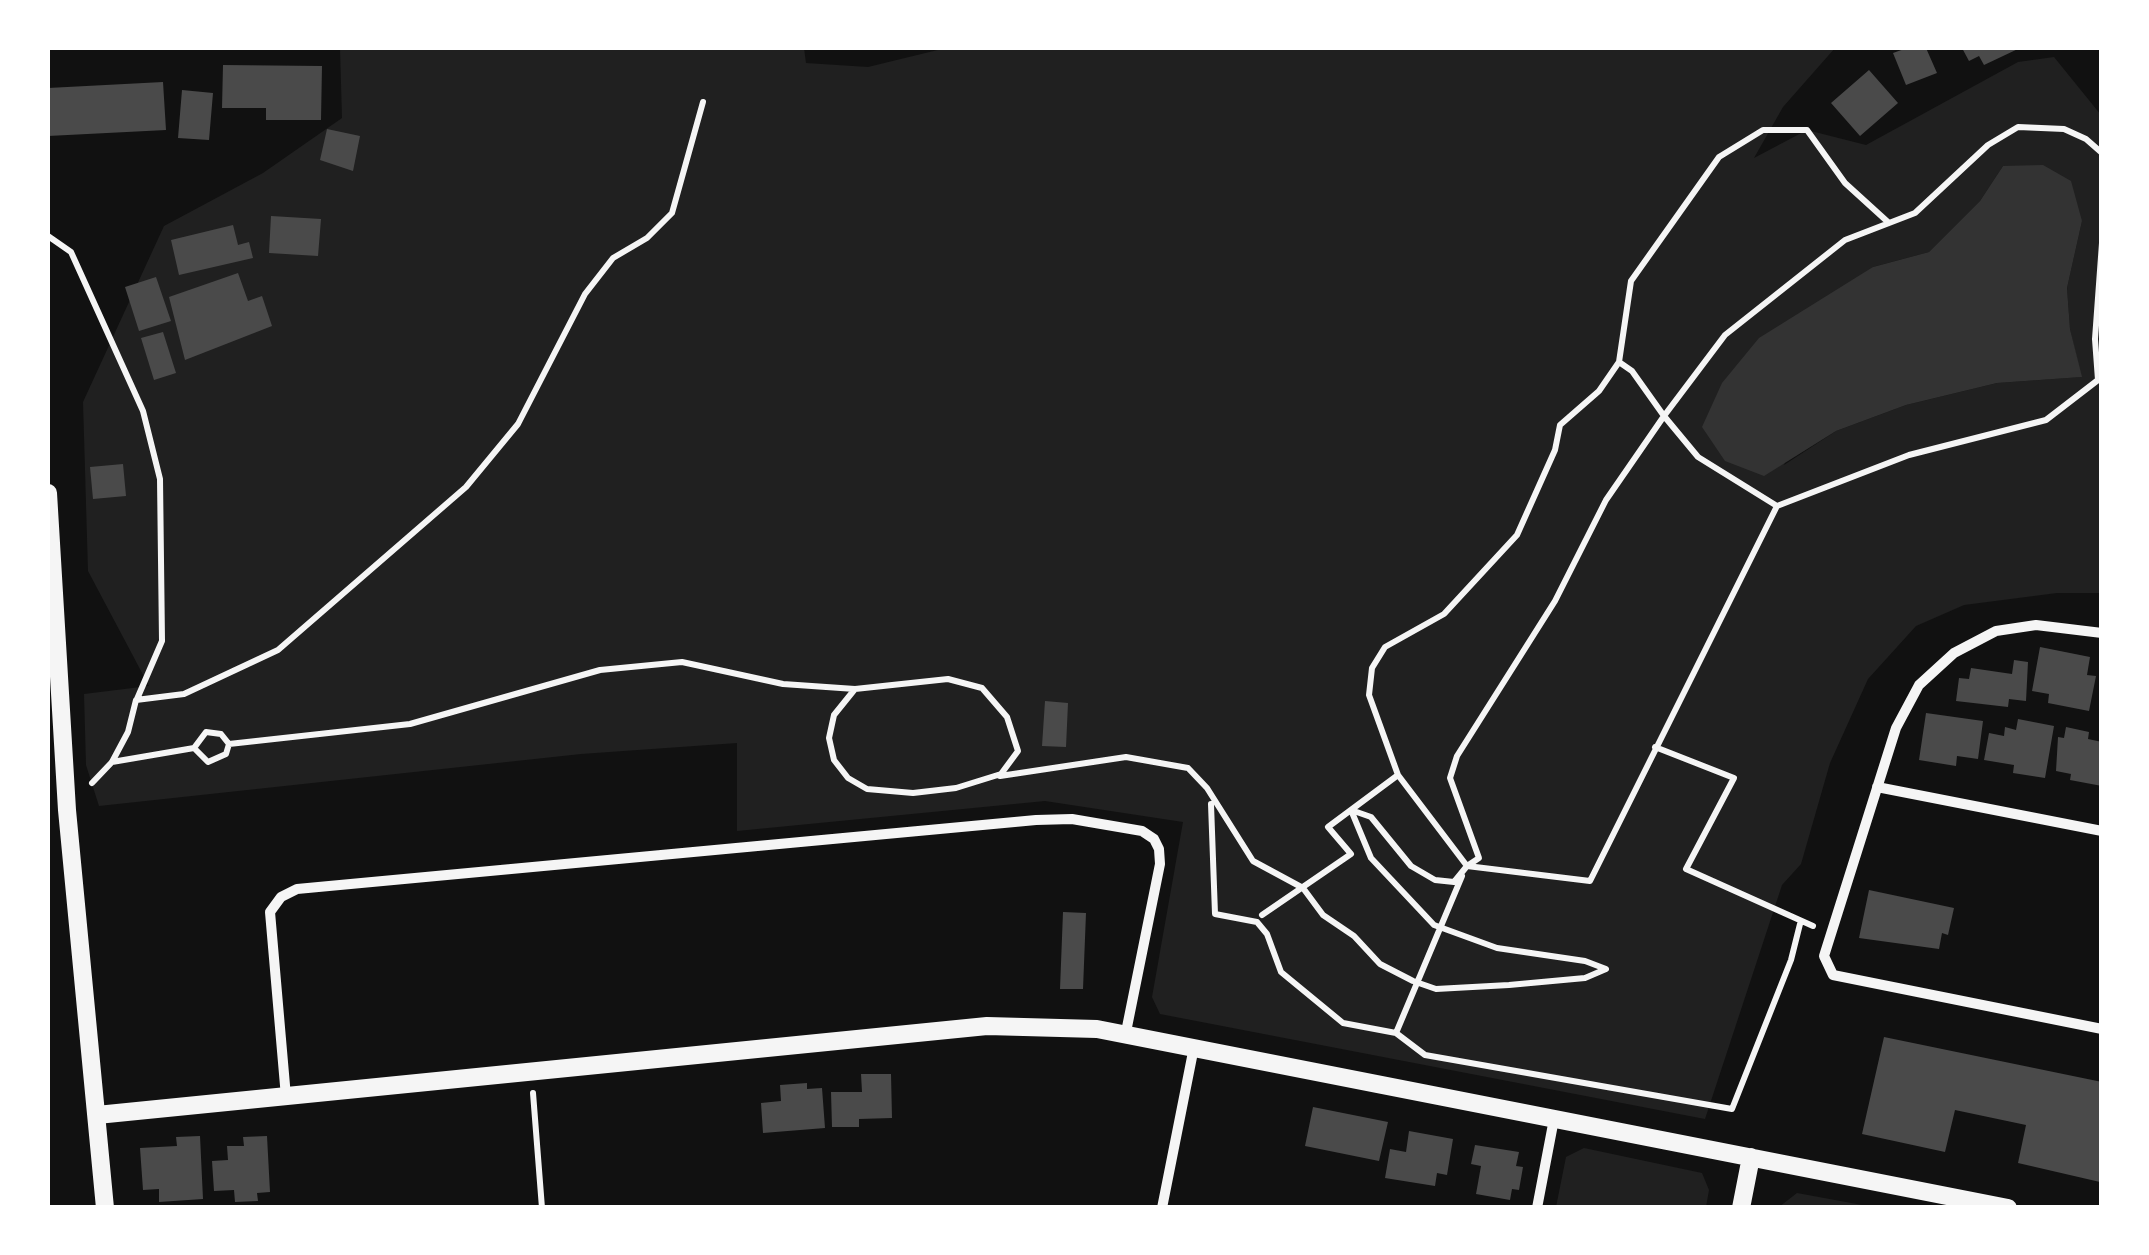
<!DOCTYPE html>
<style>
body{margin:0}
#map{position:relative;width:2149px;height:1255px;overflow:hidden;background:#111;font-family:Mulish,sans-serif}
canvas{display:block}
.frame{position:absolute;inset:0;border:50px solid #fff;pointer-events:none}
</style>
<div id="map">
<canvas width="2149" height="1255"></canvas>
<div class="frame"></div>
</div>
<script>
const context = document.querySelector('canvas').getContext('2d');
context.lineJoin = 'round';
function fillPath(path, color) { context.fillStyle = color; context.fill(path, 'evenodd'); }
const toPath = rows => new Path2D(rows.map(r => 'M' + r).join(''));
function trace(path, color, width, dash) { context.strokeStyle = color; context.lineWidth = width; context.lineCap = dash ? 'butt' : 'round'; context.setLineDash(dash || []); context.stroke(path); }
const green = toPath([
 [340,48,804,48,806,63,868,67,946,48,1835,48,1783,107,1754,158,1807,130,1866,145,2018,62,2054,57,2101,115,2101,593,2057,593,1964,605,1916,626,1868,679,1830,763,1801,864,1782,885,1705,1119,1160,1014,1152,997,1183,822,1045,801,737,831,737,743,581,754,99,806,86,765,84,694,149,686,88,571,83,402,164,226,263,173,342,118],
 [2003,166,2082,221,2067,288,2070,329,2081,377,1997,383,1906,405,1836,431,1784,465,1873,267,1929,252,1980,201],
 [1584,1148,1702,1173,1709,1190,1706,1207,1556,1207,1566,1157],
 [1797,1193,1873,1207,1779,1207]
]);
const water = toPath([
 [2043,165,2071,181,2082,221,2067,288,2070,329,2082,377,1997,383,1906,405,1836,431,1764,476,1725,461,1702,427,1722,383,1759,338,1873,267,1929,252,1980,201,2003,166]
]);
const building = toPath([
 [1907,48,1926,48,1937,73,1906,85,1893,53],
 [1962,48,2020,48,1984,65,1979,56,1969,61],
 [223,65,322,66,321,120,266,120,266,108,222,108],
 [1869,70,1898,103,1860,136,1831,103],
 [163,82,166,130,48,136,48,88],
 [182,90,213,93,209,140,178,138],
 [327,129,360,136,353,171,320,160],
 [271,216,321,219,318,256,269,253],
 [233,225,238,245,249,242,253,258,179,275,171,240],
 [238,273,248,301,262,296,272,326,185,360,169,297],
 [156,277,171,321,139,331,125,287],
 [163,332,176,373,154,380,141,338],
 [123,464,126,496,93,499,90,467],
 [2040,647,2090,657,2087,675,2096,676,2089,711,2048,703,2049,694,2032,691],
 [2014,660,2028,662,2026,701,2009,699,2008,707,1956,701,1959,678,1969,679,1971,668,2012,674],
 [1045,701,1068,703,1066,747,1042,746],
 [1926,713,1983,721,1978,759,1957,756,1956,766,1919,760],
 [2018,719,2054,726,2045,778,2013,773,2014,765,1984,760,1989,733,2004,736,2005,727,2016,730],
 [2066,727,2089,732,2088,739,2102,742,2102,786,2070,780,2071,774,2056,771,2058,737,2064,738],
 [1869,890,1954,908,1948,935,1942,933,1939,949,1859,938],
 [1063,912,1086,913,1083,989,1060,989],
 [1884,1037,2102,1082,2100,1182,2018,1163,2026,1125,1955,1110,1945,1152,1862,1134],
 [861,1074,891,1074,892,1118,859,1119,859,1127,832,1127,831,1092,862,1092],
 [807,1083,807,1089,822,1088,825,1128,763,1133,761,1103,781,1101,780,1085],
 [1313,1107,1388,1122,1379,1161,1305,1146],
 [1409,1131,1453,1139,1447,1175,1437,1173,1435,1186,1385,1178,1390,1149,1406,1152],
 [200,1136,203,1199,159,1202,159,1189,143,1190,140,1148,177,1146,176,1137],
 [267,1136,270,1192,257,1193,258,1201,235,1202,234,1190,214,1191,212,1161,228,1160,227,1146,244,1146,243,1137],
 [1475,1145,1519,1152,1516,1166,1523,1167,1519,1190,1512,1189,1510,1200,1476,1194,1481,1166,1471,1164]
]);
const path = toPath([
 [48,236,71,252,143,411,160,479,162,641,137,699],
 [1619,362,1632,371,1664,416,1698,457,1777,506,1590,881,1467,866,1479,858,1450,778,1457,756,1555,601,1606,500,1664,416,1725,335,1845,240,1915,213,1988,145,2018,127,2064,129,2086,139,2102,153],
 [1777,506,1909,455,2046,420,2098,380,2095,339,2102,243],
 [1655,747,1734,778,1686,869,1813,926],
 [194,748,208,762,226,754,229,744],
 [112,762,194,748,206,732,221,734,229,744,410,724,600,670,682,662,783,684,855,689,834,715,829,738,834,760,848,778,867,789,913,793,956,788,1001,774,1018,751,1007,717,982,688,948,679,855,689],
 [1000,776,1126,757,1188,768,1207,788,1253,861,1303,888,1323,915,1354,936,1380,964,1413,981,1436,989,1509,985,1585,978,1606,969,1585,961,1497,948,1434,925,1371,858,1351,810,1371,817,1411,866,1435,880,1454,882,1467,866],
 [92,783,112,762,128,732,136,700,184,694,278,650,466,487,518,424,585,294,613,258,647,238,672,213,703,102],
 [1211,804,1215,914,1257,922,1267,934,1281,972,1343,1023,1396,1033,1425,1055,1732,1109,1791,960,1800,924],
 [1467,866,1398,775,1369,695,1372,668,1385,647,1444,614,1517,535,1555,450,1560,425,1599,391,1619,362,1631,281,1719,157,1763,130,1807,130,1845,183,1889,223],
 [1262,915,1351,854,1328,827,1398,775],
 [1396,1033,1462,876],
 [533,1093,542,1208]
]);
const minor = toPath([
 [2102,633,2036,625,1996,631,1954,653,1919,685,1896,728,1824,956,1833,975,2102,1029],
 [1877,787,2102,831],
 [286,1097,270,912,281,897,297,889,1036,820,1072,819,1142,831,1154,839,1159,849,1160,864,1126,1032],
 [1162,1208,1194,1047],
 [1537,1208,1554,1119]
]);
const tertiary = toPath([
 [48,493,67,810,105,1208],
 [97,1115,987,1026,1097,1029,2008,1208],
 [1741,1208,1751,1157]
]);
fillPath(green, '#202020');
fillPath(water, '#333');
fillPath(building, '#4a4a4a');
trace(path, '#f5f5f5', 6);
trace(minor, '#f5f5f5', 10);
trace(tertiary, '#f5f5f5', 18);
</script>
